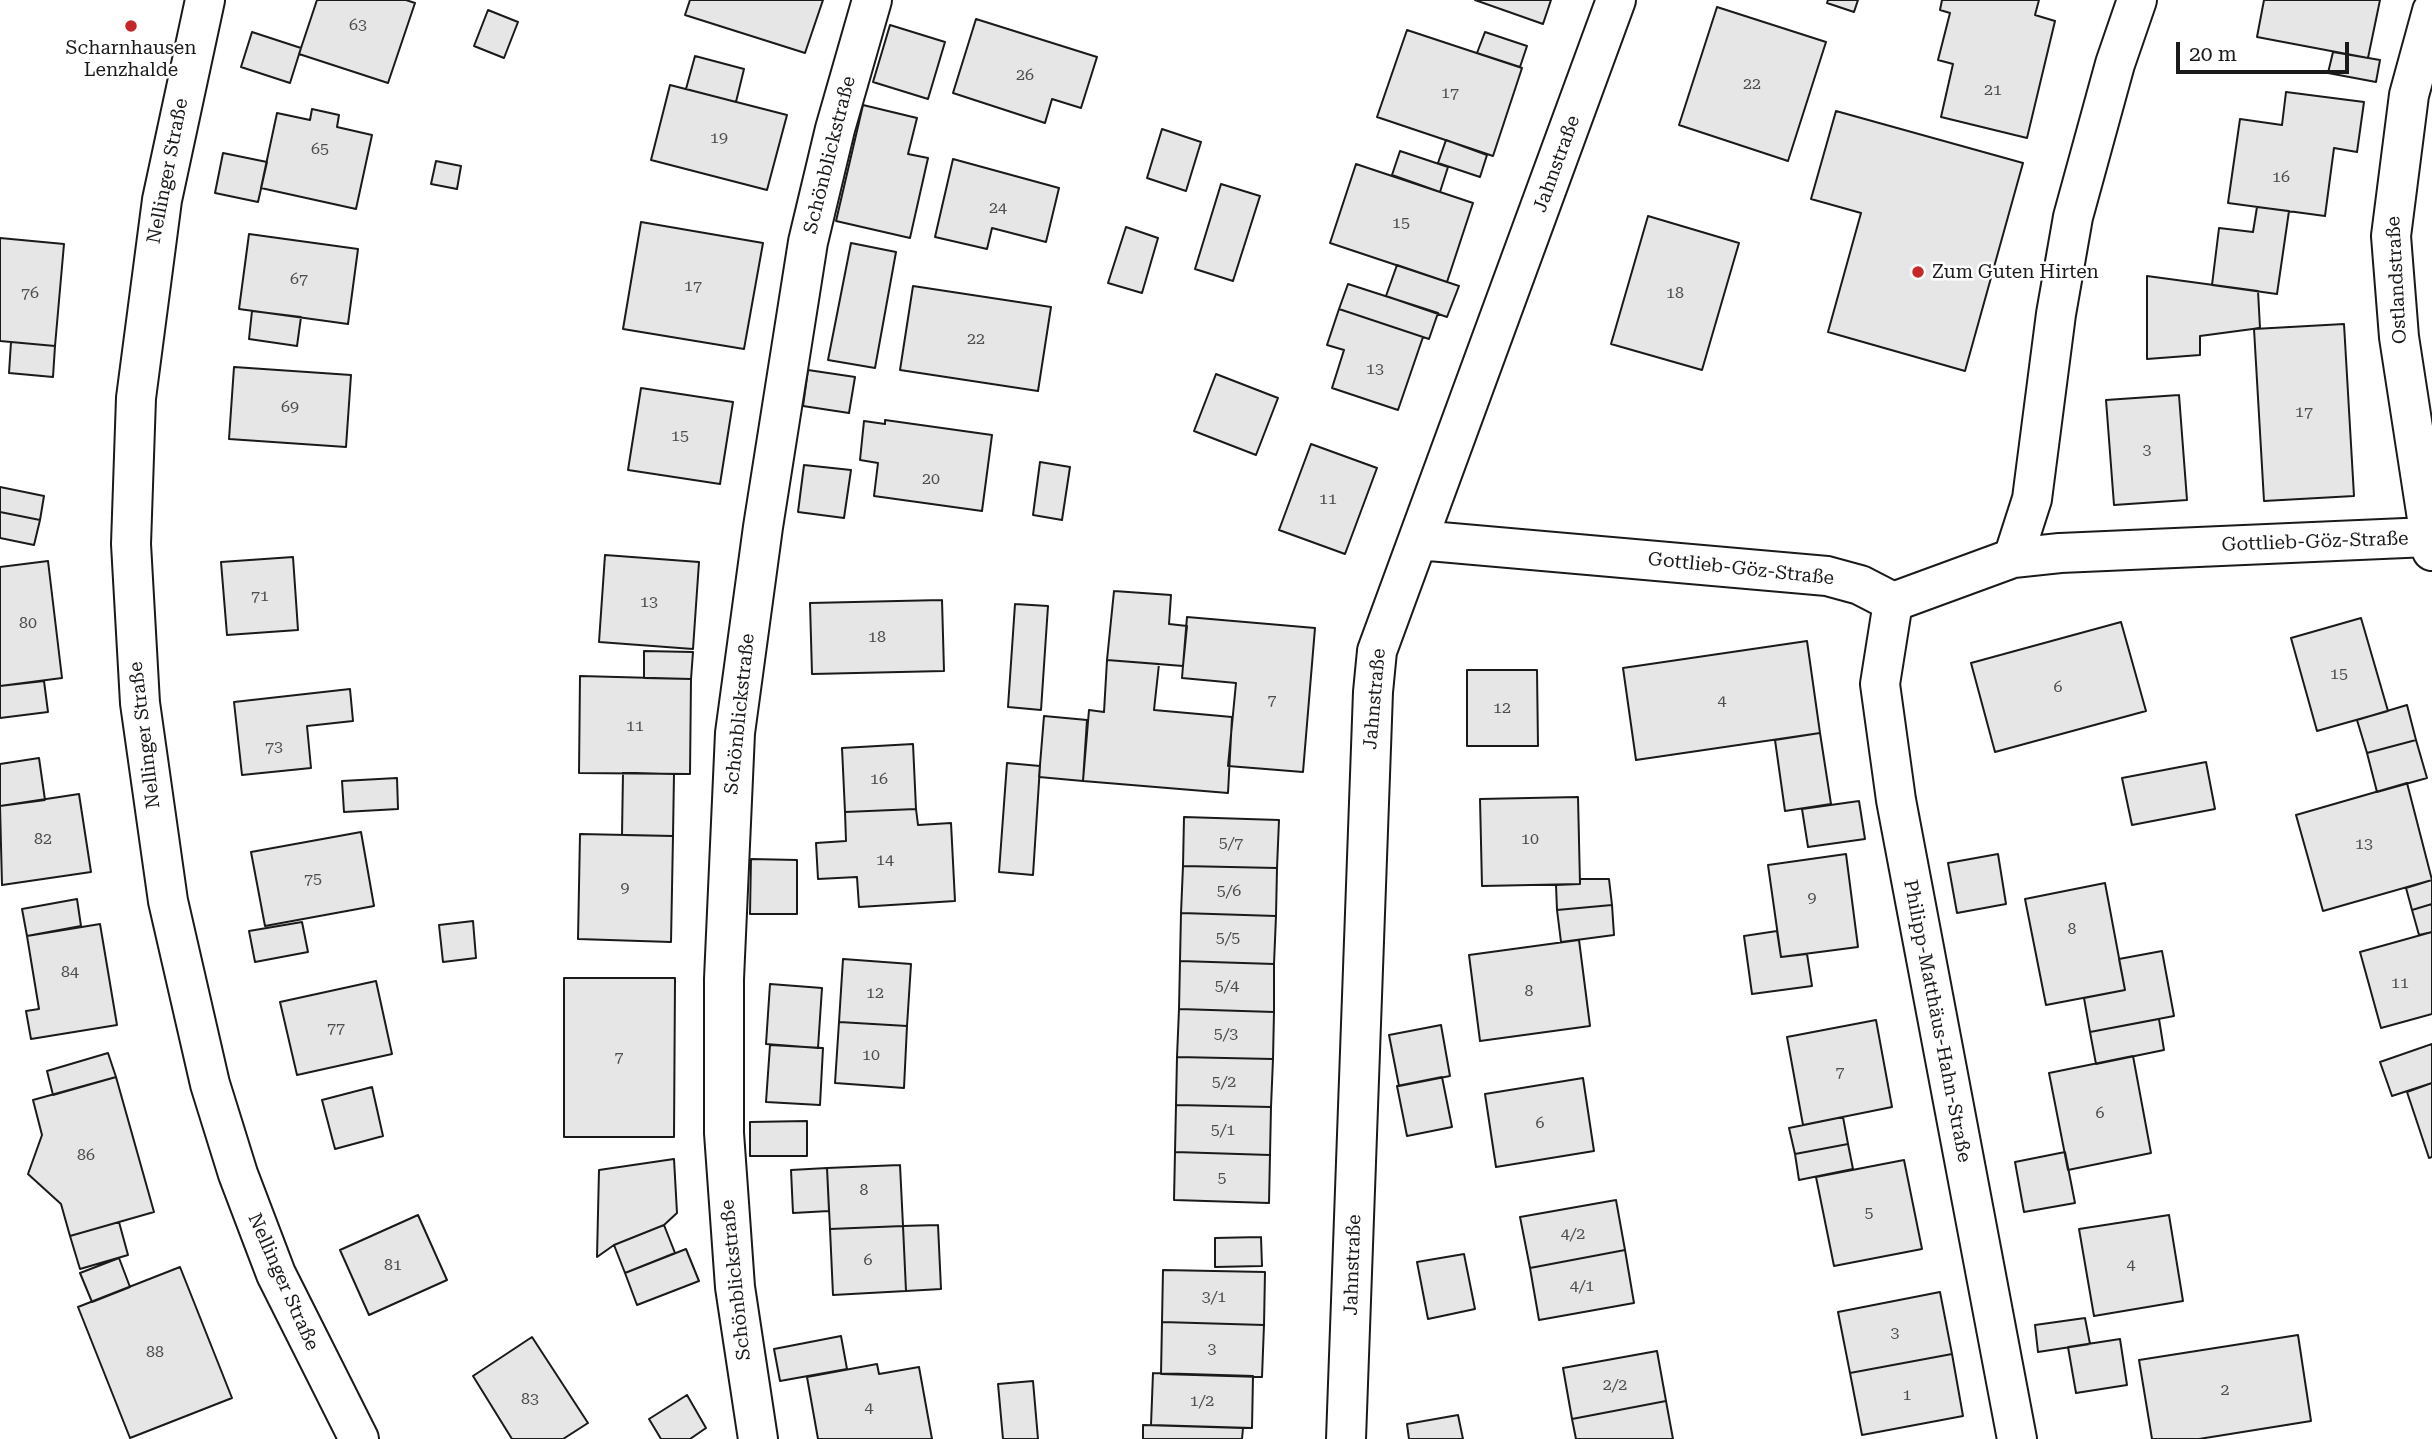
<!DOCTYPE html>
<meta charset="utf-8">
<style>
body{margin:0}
#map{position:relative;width:2432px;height:1439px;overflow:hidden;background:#fff;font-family:"Roboto Serif",serif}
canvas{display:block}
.scale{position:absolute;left:2176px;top:42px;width:173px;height:32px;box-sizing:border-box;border:4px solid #1a1a1a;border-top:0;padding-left:9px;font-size:21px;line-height:24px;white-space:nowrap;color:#1a1a1a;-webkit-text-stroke:5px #fff;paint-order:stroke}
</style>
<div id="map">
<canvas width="2432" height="1439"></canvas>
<div class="scale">20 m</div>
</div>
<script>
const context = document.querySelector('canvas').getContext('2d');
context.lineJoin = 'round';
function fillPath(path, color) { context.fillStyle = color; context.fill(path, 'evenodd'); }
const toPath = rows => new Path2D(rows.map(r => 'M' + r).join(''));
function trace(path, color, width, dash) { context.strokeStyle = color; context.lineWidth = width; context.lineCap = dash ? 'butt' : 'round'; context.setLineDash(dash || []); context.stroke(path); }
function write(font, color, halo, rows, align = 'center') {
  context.font = font + ' "Roboto Serif",serif'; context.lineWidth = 5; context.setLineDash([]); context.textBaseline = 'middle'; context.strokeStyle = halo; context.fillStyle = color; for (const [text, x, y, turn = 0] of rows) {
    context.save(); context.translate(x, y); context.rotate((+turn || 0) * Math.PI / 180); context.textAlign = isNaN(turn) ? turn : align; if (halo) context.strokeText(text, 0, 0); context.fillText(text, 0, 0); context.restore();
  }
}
const building = toPath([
 [317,0,406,0,415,3,388,83,299,54,317,0],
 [690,0,823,0,805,53,685,15,690,0],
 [1475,0,1551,0,1543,24,1475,0],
 [1828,0,1858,0,1854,12,1827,3,1828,0],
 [1942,0,2039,0,2035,15,2055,21,2027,138,1941,117,1953,64,1938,60,1950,13,1940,10,1942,0],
 [2264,0,2380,0,2368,58,2257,37,2264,0],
 [1717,7,1826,42,1788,161,1679,125,1717,7],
 [488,10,518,22,504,58,474,46,488,10],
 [976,19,1097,57,1081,108,1052,99,1045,123,953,93,976,19],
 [890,25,945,42,928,99,873,82,890,25],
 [1407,30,1522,68,1493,156,1377,117,1407,30],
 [252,32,301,48,290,83,241,67,252,32],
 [1485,32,1527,46,1520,67,1477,53,1485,32],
 [2333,52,2380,60,2376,82,2328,73,2333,52],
 [695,56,744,69,736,102,686,89,695,56],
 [670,85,787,115,767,190,651,160,670,85],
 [2286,92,2364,102,2357,152,2334,148,2325,216,2228,203,2240,119,2282,125,2286,92],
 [863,105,917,118,908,154,928,158,910,238,836,221,863,105],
 [312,109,339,115,337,127,372,135,356,209,261,188,277,113,310,120,312,109],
 [1836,111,2023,163,1965,371,1828,332,1861,213,1811,199,1836,111],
 [1162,129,1201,142,1186,191,1147,178,1162,129],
 [1446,140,1487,155,1480,177,1438,163,1446,140],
 [1400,151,1448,167,1440,192,1392,175,1400,151],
 [223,153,267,162,258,202,215,193,223,153],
 [953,159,1059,188,1046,242,992,228,987,249,935,237,953,159],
 [436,161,461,166,457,189,431,184,436,161],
 [1356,164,1473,203,1447,282,1330,243,1356,164],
 [1221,184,1260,196,1233,281,1195,269,1221,184],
 [2257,207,2289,211,2277,294,2212,285,2219,228,2253,232,2257,207],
 [1648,216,1739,243,1702,370,1611,344,1648,216],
 [641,222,763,243,744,349,623,329,641,222],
 [1126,227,1158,238,1142,293,1108,283,1126,227],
 [249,234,358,249,348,324,239,309,249,234],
 [0,238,64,244,55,346,0,341,0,238],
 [851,243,896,252,875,368,828,360,851,243],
 [1397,265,1459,286,1447,317,1386,296,1397,265],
 [2147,276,2258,291,2260,328,2200,336,2200,355,2147,359,2147,276],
 [1348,284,1438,313,1429,339,1339,309,1348,284],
 [913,286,1051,307,1038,391,900,370,913,286],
 [1339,309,1423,337,1398,410,1332,388,1344,350,1327,345,1339,309],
 [252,311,301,317,297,346,249,339,252,311],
 [2344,324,2354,496,2264,501,2254,329,2344,324],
 [11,342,55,346,53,377,9,373,11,342],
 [234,367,351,375,346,447,229,439,234,367],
 [808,370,855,377,849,413,803,406,808,370],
 [1216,374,1278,398,1256,455,1194,431,1216,374],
 [641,388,733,402,720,484,628,470,641,388],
 [2179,395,2187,500,2114,505,2106,400,2179,395],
 [885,420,992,435,982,511,874,496,878,463,860,460,864,421,885,424,885,420],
 [1311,444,1377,468,1345,554,1279,530,1311,444],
 [1040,462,1070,467,1062,520,1033,515,1040,462],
 [804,465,851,470,844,518,798,512,804,465],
 [0,487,44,496,40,520,0,512,0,487],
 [0,512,40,520,34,545,0,538,0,512],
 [605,555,699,562,693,649,599,642,605,555],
 [293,557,298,630,227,635,221,562,293,557],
 [48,561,62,678,0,686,0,567,48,561],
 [1114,591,1171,595,1169,624,1187,626,1183,666,1107,660,1114,591],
 [942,600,944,671,812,674,810,603,942,600],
 [1015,604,1048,606,1041,710,1008,707,1015,604],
 [1187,617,1315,628,1303,772,1228,766,1236,683,1182,678,1187,617],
 [2361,618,2388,711,2317,731,2291,638,2361,618],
 [2121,622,2146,711,1995,752,1971,663,2121,622],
 [1807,641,1820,733,1636,760,1623,668,1807,641],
 [644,651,693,652,691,679,644,678,644,651],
 [1107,660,1159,664,1154,710,1232,717,1228,793,1083,781,1089,710,1104,712,1107,660],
 [1467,670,1537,670,1538,746,1467,746,1467,670],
 [580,676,691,679,690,774,579,773,580,676],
 [44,681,48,712,0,718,0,686,44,681],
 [350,689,353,721,307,726,311,768,242,775,234,702,350,689],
 [2407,705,2416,740,2367,753,2357,720,2407,705],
 [1044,716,1087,720,1083,781,1039,777,1044,716],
 [1820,733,1831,804,1785,811,1775,740,1820,733],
 [2416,740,2427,778,2377,792,2367,753,2416,740],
 [913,744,916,809,845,812,842,748,913,744],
 [39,758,45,800,0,806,0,764,39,758],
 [2206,762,2215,809,2132,825,2122,778,2206,762],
 [1007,763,1040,766,1033,875,999,872,1007,763],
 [623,773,674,774,673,836,622,835,623,773],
 [397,778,398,809,344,812,342,781,397,778],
 [2407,783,2432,880,2323,911,2296,815,2407,783],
 [79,794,91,872,2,885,0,806,79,794],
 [1578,797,1580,884,1482,886,1480,799,1578,797],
 [1859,801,1865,839,1808,847,1802,809,1859,801],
 [916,809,918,825,951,823,955,901,859,907,857,877,818,879,816,843,846,841,845,812,916,809],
 [1184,817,1279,820,1277,868,1183,866,1184,817],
 [361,832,374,906,265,926,251,852,361,832],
 [580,834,673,836,671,942,578,939,580,834],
 [1846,854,1858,947,1781,957,1768,865,1846,854],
 [1998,854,2006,904,1957,913,1948,863,1998,854],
 [751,859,797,860,797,914,750,914,751,859],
 [1183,866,1277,868,1276,916,1181,913,1183,866],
 [1580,879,1609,879,1612,905,1557,910,1556,885,1580,884,1580,879],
 [2432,880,2432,904,2412,910,2406,888,2432,880],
 [2105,883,2125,990,2046,1005,2025,899,2105,883],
 [77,899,81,926,27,936,22,909,77,899],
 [2432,904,2432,932,2419,935,2412,910,2432,904],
 [1612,905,1614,935,1561,942,1557,910,1612,905],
 [1181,913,1276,916,1274,964,1180,961,1181,913],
 [473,921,476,958,443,962,439,925,473,921],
 [302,922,308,952,255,962,249,931,302,922],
 [100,924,117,1025,31,1039,26,1011,39,1009,27,936,100,924],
 [1777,931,1781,957,1807,954,1812,986,1752,994,1744,936,1777,931],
 [2432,932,2432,1014,2381,1028,2360,952,2432,932],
 [1579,940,1590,1026,1480,1041,1469,955,1579,940],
 [2162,951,2174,1016,2090,1032,2084,998,2125,990,2119,959,2162,951],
 [843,959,911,964,907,1026,839,1022,843,959],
 [1180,961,1274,964,1274,1012,1179,1009,1180,961],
 [564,978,675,978,674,1137,564,1137,564,978],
 [376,981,392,1054,297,1075,280,1002,376,981],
 [770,984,822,988,818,1048,766,1044,770,984],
 [1179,1009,1274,1012,1273,1059,1177,1057,1179,1009],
 [2159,1019,2164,1050,2096,1064,2090,1032,2159,1019],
 [1876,1020,1892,1107,1803,1125,1787,1037,1876,1020],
 [839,1022,907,1026,904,1088,835,1083,839,1022],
 [1441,1025,1450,1076,1399,1086,1389,1035,1441,1025],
 [2432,1044,2432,1083,2392,1096,2380,1062,2432,1044],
 [770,1045,823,1048,820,1105,766,1102,770,1045],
 [108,1053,116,1077,53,1095,47,1071,108,1053],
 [2133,1056,2151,1153,2068,1170,2049,1073,2133,1056],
 [1177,1057,1273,1059,1271,1107,1176,1105,1177,1057],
 [116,1077,154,1212,70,1236,61,1204,28,1174,42,1135,33,1100,116,1077],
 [1442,1077,1452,1127,1407,1136,1397,1086,1442,1077],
 [1583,1078,1594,1151,1496,1167,1485,1094,1583,1078],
 [2432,1083,2432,1157,2429,1158,2407,1092,2432,1083],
 [372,1087,383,1136,335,1149,322,1100,372,1087],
 [1176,1105,1271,1107,1270,1155,1175,1152,1176,1105],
 [1843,1117,1848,1144,1795,1154,1789,1128,1843,1117],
 [807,1121,807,1156,750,1156,750,1122,807,1121],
 [1848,1144,1853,1169,1799,1180,1795,1154,1848,1144],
 [1175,1152,1270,1155,1269,1203,1174,1200,1175,1152],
 [2065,1152,2075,1203,2024,1212,2015,1162,2065,1152],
 [674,1159,677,1213,664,1225,614,1245,597,1257,599,1170,674,1159],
 [1904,1160,1922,1249,1834,1266,1816,1177,1904,1160],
 [900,1165,903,1226,830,1229,827,1168,900,1165],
 [827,1168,829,1211,793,1213,791,1170,827,1168],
 [1616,1200,1625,1250,1530,1268,1520,1217,1616,1200],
 [418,1215,447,1280,369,1315,340,1250,418,1215],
 [2169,1215,2183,1301,2094,1316,2079,1229,2169,1215],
 [119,1222,128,1255,80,1269,70,1236,119,1222],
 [664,1225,675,1253,625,1273,614,1245,664,1225],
 [938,1225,941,1289,906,1291,903,1226,938,1225],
 [903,1226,906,1291,833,1295,830,1229,903,1226],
 [1261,1237,1262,1266,1215,1267,1215,1238,1261,1237],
 [686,1249,699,1281,637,1305,625,1273,686,1249],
 [1625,1250,1634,1303,1539,1320,1530,1268,1625,1250],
 [1464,1254,1475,1309,1428,1319,1417,1262,1464,1254],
 [119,1258,130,1287,92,1302,80,1273,119,1258],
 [180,1267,232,1398,130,1438,78,1307,180,1267],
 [1163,1270,1265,1272,1264,1325,1162,1322,1163,1270],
 [1940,1292,1952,1354,1850,1373,1838,1312,1940,1292],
 [2085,1318,2090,1344,2038,1352,2035,1325,2085,1318],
 [1162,1322,1264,1325,1262,1377,1161,1374,1162,1322],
 [2298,1335,2311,1421,2199,1439,2152,1439,2139,1360,2298,1335],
 [841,1336,847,1369,780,1381,774,1349,841,1336],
 [532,1337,588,1423,563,1439,512,1439,473,1376,532,1337],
 [2120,1339,2127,1385,2076,1393,2068,1347,2120,1339],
 [1657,1351,1666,1401,1572,1419,1563,1368,1657,1351],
 [1952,1354,1963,1416,1862,1435,1850,1373,1952,1354],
 [877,1364,879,1374,919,1367,932,1439,818,1439,807,1377,877,1364],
 [1153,1373,1253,1376,1252,1428,1151,1425,1153,1373],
 [1033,1381,1038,1439,1003,1439,998,1384,1033,1381],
 [687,1395,706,1428,690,1439,661,1439,649,1419,687,1395],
 [1666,1401,1673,1439,1576,1439,1572,1419,1666,1401],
 [1458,1415,1463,1439,1409,1439,1407,1424,1458,1415],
 [1143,1425,1243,1428,1242,1439,1143,1439,1143,1425]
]);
const minor = toPath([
 [2432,11,2409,95,2391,236,2399,337,2432,551],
 [1418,540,1827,576,1860,585,1893,602,2013,558,2060,553,2428,537],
 [2013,558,2032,499,2056,314,2073,217,2115,64,2137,0],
 [1893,602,1880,684,1896,800,2017,1439],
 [758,1439,735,1287,724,1133,724,979,735,733,763,527,808,242,835,129,872,0],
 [1346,1439,1373,692,1377,651,1616,0]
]);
const secondary = toPath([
 [205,0,162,200,136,398,131,544,140,703,168,901,210,1084,238,1174,276,1274,359,1439]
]);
const markers = [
 [131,26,7,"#c62828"],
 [1918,272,7,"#c62828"]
];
const numberNames = [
 ["63",358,25],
 ["26",1025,75],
 ["22",1752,84],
 ["21",1993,90],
 ["17",1450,93],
 ["19",719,138],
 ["65",320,149],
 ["16",2281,177],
 ["24",998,208],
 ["15",1401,223],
 ["67",299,279],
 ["17",693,286],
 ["76",30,293],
 ["18",1675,293],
 ["22",976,339],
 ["13",1375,369],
 ["69",290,407],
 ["17",2304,412],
 ["15",680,436],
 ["3",2147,450],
 ["20",931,479],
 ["11",1328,499],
 ["71",260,596],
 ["13",649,602],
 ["80",28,623],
 ["18",877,637],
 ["15",2339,674],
 ["6",2058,687],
 ["7",1272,700],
 ["4",1722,701],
 ["12",1502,708],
 ["11",635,726],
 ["73",274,747],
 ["16",879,779],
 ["82",43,839],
 ["10",1530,839],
 ["5/7",1231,843],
 ["13",2364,844],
 ["14",885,860],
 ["75",313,879],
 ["9",625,888],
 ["5/6",1229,891],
 ["9",1812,898],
 ["8",2072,929],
 ["5/5",1228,938],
 ["84",70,972],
 ["11",2400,983],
 ["5/4",1227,986],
 ["8",1529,991],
 ["12",875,993],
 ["77",336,1028],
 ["5/3",1226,1034],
 ["10",871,1055],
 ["7",619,1057],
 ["7",1840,1072],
 ["5/2",1224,1082],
 ["6",2100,1113],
 ["6",1540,1123],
 ["5/1",1223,1130],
 ["86",86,1155],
 ["5",1222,1178],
 ["8",864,1190],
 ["5",1869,1213],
 ["4/2",1573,1234],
 ["6",868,1260],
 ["81",393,1265],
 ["4",2131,1265],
 ["4/1",1582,1286],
 ["3/1",1214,1297],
 ["3",1895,1333],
 ["3",1212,1349],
 ["88",155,1352],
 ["2/2",1615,1385],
 ["2",2225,1390],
 ["1",1907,1395],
 ["83",530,1399],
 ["1/2",1202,1401],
 ["4",869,1408]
];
const poiNames = [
 ["Scharnhausen",131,48],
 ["Lenzhalde",131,70],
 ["Zum Guten Hirten",1932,272,"left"]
];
const streetNames = [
 ["Schönblickstraße",830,155,-76],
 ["Jahnstraße",1557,164,-70],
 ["Nellinger Straße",168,171,-79],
 ["Ostlandstraße",2397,280,-93],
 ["Gottlieb-Göz-Straße",2315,542,-2],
 ["Gottlieb-Göz-Straße",1741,569,6],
 ["Jahnstraße",1375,699,-85],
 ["Schönblickstraße",740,714,-84],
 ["Nellinger Straße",145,735,-97],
 ["Philipp-Matthäus-Hahn-Straße",1937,1021,79],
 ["Jahnstraße",1353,1265,-88],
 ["Schönblickstraße",736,1280,-96],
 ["Nellinger Straße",283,1282,66]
];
fillPath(building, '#e6e6e6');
trace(building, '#1a1a1a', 2);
trace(minor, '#1a1a1a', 42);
trace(secondary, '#1a1a1a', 42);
trace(minor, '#fff', 38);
trace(secondary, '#fff', 38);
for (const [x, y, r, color] of markers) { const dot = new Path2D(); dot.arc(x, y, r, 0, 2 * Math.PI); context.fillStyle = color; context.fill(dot); trace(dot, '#fff', 2.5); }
write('16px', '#4d4d4d', null, numberNames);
write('19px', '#1a1a1a', '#fff', poiNames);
write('19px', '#1a1a1a', '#fff', streetNames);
</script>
